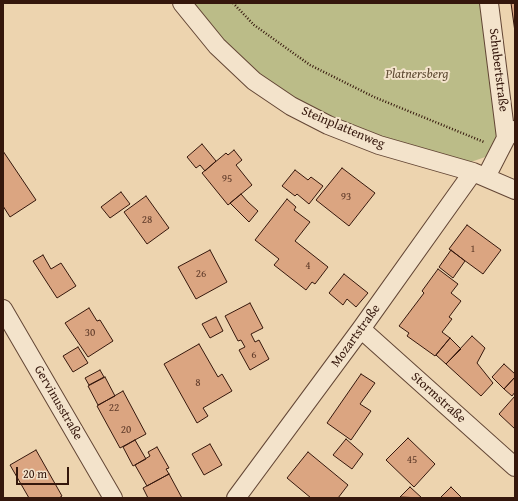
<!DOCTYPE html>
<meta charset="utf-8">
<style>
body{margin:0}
#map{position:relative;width:518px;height:501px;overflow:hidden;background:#edd4af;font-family:"Gentium Book Plus",serif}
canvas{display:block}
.frame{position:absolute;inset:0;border:4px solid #35170c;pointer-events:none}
.scale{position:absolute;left:16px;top:467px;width:53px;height:18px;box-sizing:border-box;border:2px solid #35170c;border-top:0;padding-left:5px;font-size:12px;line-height:14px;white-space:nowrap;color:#35170c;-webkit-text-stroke:3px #f3e3cb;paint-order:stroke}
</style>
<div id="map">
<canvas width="518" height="501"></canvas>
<div class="frame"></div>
<div class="scale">20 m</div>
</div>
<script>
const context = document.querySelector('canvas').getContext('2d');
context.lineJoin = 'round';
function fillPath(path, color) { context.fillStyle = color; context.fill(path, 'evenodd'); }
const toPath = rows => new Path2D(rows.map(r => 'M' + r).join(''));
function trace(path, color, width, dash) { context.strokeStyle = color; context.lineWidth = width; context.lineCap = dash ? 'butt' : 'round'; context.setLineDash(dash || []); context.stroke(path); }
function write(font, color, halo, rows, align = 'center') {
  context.font = font + ' "Gentium Book Plus",serif'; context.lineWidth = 4; context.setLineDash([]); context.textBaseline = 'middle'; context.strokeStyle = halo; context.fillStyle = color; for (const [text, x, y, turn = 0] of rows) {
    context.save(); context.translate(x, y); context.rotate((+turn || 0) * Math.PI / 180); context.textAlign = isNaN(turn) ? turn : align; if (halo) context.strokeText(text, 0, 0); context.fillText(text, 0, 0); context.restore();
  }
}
const green = toPath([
 [191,3,482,3,497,137,488,156,468,163,369,137,323,117,244,64]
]);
const building = toPath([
 [511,3,515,3,515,32,511,3],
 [202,144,216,161,205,171,200,165,196,168,187,157,202,144],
 [234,150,242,160,236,165,252,185,228,205,202,173,226,153,228,155,234,150],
 [3,151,36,200,10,217,3,206,3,151],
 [342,168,375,193,349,226,316,200,342,168],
 [295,170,308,180,311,177,323,186,309,204,297,194,295,196,282,186,295,170],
 [121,192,130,204,110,218,101,207,121,192],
 [241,194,248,202,258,211,249,222,230,203,241,194],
 [146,196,169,228,147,244,124,212,146,196],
 [287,199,296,207,294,210,310,222,295,241,328,267,315,284,312,282,306,290,274,265,279,259,255,240,287,199],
 [467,225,501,250,483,274,449,249,467,225],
 [210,250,227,282,196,299,178,267,210,250],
 [451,250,465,261,453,278,439,267,451,250],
 [43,255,51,269,61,263,76,286,57,298,33,261,43,255],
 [438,269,458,284,451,293,461,301,449,317,452,319,442,332,450,338,435,356,407,336,409,333,399,326,424,293,422,291,438,269],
 [344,274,368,293,356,307,347,299,343,305,329,293,344,274],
 [250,303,263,328,251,334,255,342,259,340,269,359,250,370,239,350,245,347,241,340,238,341,225,316,250,303],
 [89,308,97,321,100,320,113,341,88,357,65,323,89,308],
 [216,317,223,331,210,338,202,324,216,317],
 [472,336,485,348,477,363,493,383,481,396,446,364,472,336],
 [450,338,461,349,446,364,436,355,450,338],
 [199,344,218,377,222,374,232,391,203,408,208,416,197,423,164,364,199,344],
 [78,347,88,363,73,372,63,356,78,347],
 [504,364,515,374,515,377,504,389,492,377,504,364],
 [100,370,104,377,89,385,85,378,100,370],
 [361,374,375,383,360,404,371,411,351,440,327,423,361,374],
 [105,377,115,396,98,405,88,386,105,377],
 [515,377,515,392,512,396,504,389,515,377],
 [123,391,146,434,120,448,97,406,123,391],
 [515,396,515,429,499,414,515,396],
 [408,438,435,464,414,487,386,460,408,438],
 [346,439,363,454,352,469,333,455,346,439],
 [135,440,146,459,133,466,123,447,135,440],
 [210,444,222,465,204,475,192,454,210,444],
 [157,447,169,468,166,469,169,474,147,486,135,465,150,456,148,452,157,447],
 [36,450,62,496,59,498,29,498,10,465,36,450],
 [308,452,348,485,338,498,311,498,287,478,308,452],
 [169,474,182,498,148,498,143,488,169,474],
 [410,487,422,498,400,497,410,487],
 [451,487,462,498,440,498,451,487]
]);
const path = toPath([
 [233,3,254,25,310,65,374,97,484,142]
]);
const minor = toPath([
 [182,3,217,46,254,81,291,106,328,125,379,145,473,172,515,190],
 [489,3,506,138],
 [486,177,506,138,514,130],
 [3,309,113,498],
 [361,329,515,467],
 [236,498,361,329,473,172]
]);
const numberNames = [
 ["95",227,179],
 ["93",346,197],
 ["28",147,220],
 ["1",473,249],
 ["4",308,266],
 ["26",201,274],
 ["30",90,333],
 ["6",254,355],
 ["8",198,383],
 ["22",114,408],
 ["20",126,430],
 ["45",412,460]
];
const streetNames = [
 ["Schubertstraße",498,70,83],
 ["Steinplattenweg",343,128,23],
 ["Mozartstraße",356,336,-54],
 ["Stormstraße",438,398,42],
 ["Gervinusstraße",58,403,60]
];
const parkNames = [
 ["Platnersberg",417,75]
];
fillPath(green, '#bbbc88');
fillPath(building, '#dba581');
trace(building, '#35170c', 1);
trace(minor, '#634635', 20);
trace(path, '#35170c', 2.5, [1, 2]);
trace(minor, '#f3e3cb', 18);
write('11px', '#5e3a29', null, numberNames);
write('13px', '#35170c', '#f3e3cb', streetNames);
write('italic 13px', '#5d4931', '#f3e3cb', parkNames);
</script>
